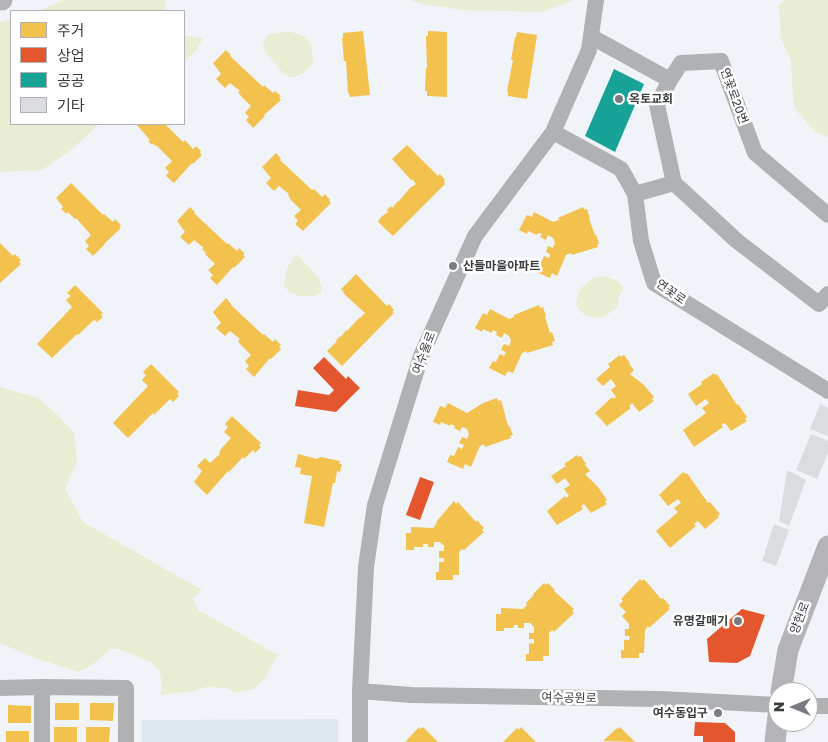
<!DOCTYPE html>
<meta charset="utf-8">
<style>
body{margin:0}
#map{position:relative;width:828px;height:742px;overflow:hidden;background:#f0f4f8;font-family:"Golos Text","Noto Sans KR",sans-serif}
canvas{display:block}
.legend{position:absolute;left:10px;top:10px;width:175px;height:115px;box-sizing:border-box;background:#fff;border:1px solid #b0b1b2;margin:0;padding:6px 9px;list-style:none;font-size:15px;color:#393c3f}
.legend li{display:flex;align-items:center;gap:10px;height:25px}
.legend b{width:25px;border:1px solid #b0b1b2}
.north{position:absolute;left:768px;top:682px;width:50px;height:50px;box-sizing:border-box;background:#fff;border:1px solid #b0b1b2;border-radius:50%;rotate:270deg;font-size:14px;font-weight:700;line-height:20px;text-align:center;color:#393c3f}
.north::after{content:'';display:block;margin:auto;width:18px;height:22px;background:#797c80;clip-path:polygon(50% 0,100% 100%,50% 72%,0 100%)}
</style>
<div id="map">
<canvas width="828" height="742"></canvas>
<ul class="legend">
<li><b style="height:14px;background:#f2c14e"></b>주거</li>
<li><b style="height:14px;background:#e4572e"></b>상업</li>
<li><b style="height:14px;background:#17a398"></b>공공</li>
<li><b style="height:14px;background:#dbdce0"></b>기타</li>
</ul>
<div class="north">N</div>
</div>
<script>
const context = document.querySelector('canvas').getContext('2d');
context.lineJoin = 'round';
function fillPath(path, color) { context.fillStyle = color; context.fill(path, 'evenodd'); }
const toPath = rows => new Path2D(rows.map(r => 'M' + r).join(''));
function trace(path, color, width, dash) { context.strokeStyle = color; context.lineWidth = width; context.lineCap = dash ? 'butt' : 'round'; context.setLineDash(dash || []); context.stroke(path); }
function write(font, color, halo, rows, align = 'center') {
  context.font = font + ' "Golos Text","Noto Sans KR",sans-serif'; context.lineWidth = 5; context.setLineDash([]); context.textBaseline = 'middle'; context.strokeStyle = halo; context.fillStyle = color; for (const [text, x, y, turn = 0] of rows) {
    context.save(); context.translate(x, y); context.rotate((+turn || 0) * Math.PI / 180); context.textAlign = isNaN(turn) ? turn : align; if (halo) context.strokeText(text, 0, 0); context.fillText(text, 0, 0); context.restore();
  }
}
const built = toPath([
 [338,719,338,742,142,742,142,720]
]);
const green = toPath([
 [63,0,166,0,165,11,38,11],
 [410,0,574,0,542,12,462,10,422,4],
 [785,0,828,0,828,137,815,132,795,109,792,85,791,60,781,39,779,5],
 [11,19,11,124,99,124,71,150,42,170,0,172,0,22],
 [289,31,305,37,311,44,313,63,305,72,295,77,289,77,283,73,264,51,263,43,268,34],
 [184,36,203,38,197,49,184,62],
 [297,254,318,277,322,286,321,293,314,296,299,296,288,291,284,285,287,268],
 [602,276,616,280,622,286,623,290,618,299,618,307,604,317,594,318,585,315,579,310,576,304,579,290,591,279],
 [0,387,38,398,58,415,74,433,77,461,65,489,83,522,202,590,193,598,198,610,278,655,265,678,254,689,235,693,226,688,206,687,193,691,161,695,162,683,159,670,151,662,118,649,110,649,93,664,79,672,38,659,0,643]
]);
const homes = toPath([
 [363,31,370,95,350,97,349,93,348,93,346,61,344,61,342,38,343,38,343,33],
 [428,31,447,32,447,97,427,96,427,91,425,91,426,68,427,68,426,36,428,36],
 [517,32,537,35,527,99,508,96,508,92,507,91,513,60,511,60,515,37,516,37],
 [226,50,231,55,230,56,263,87,264,85,273,93,275,91,281,96,279,98,281,100,264,115,265,116,253,128,246,120,249,117,245,113,251,106,241,96,238,92,240,91,230,83,225,88,216,79,221,74,213,63],
 [136,124,165,124,183,142,185,140,193,149,196,146,201,151,200,153,202,155,193,164,192,163,174,183,166,176,169,172,165,168,172,161,156,145,155,146,153,143,152,145,148,141,150,140],
 [407,145,438,176,440,174,445,180,444,182,445,184,393,236,378,222,381,217,388,212,387,210,391,206,392,208,398,201,399,201,410,188,416,184,412,179,411,180,392,159],
 [276,153,281,159,280,160,312,190,314,189,322,197,325,194,330,200,329,201,331,203,303,231,295,224,298,221,294,216,301,210,291,200,288,195,289,194,279,186,274,191,266,183,271,178,262,167],
 [71,183,103,215,104,214,113,222,115,219,121,225,119,226,121,228,104,244,105,244,93,256,86,249,89,246,85,241,91,235,76,218,75,219,68,212,67,214,61,209,63,207,56,198],
 [190,207,195,212,194,213,227,244,228,243,237,251,239,248,245,254,243,255,245,257,234,268,233,267,217,285,210,278,213,275,208,270,215,264,205,254,206,253,202,249,204,248,194,240,189,245,180,237,185,232,177,221],
 [583,207,585,210,587,209,590,219,589,219,595,235,596,234,599,244,597,245,598,247,572,255,571,253,566,255,557,276,552,273,550,278,534,271,537,264,540,265,544,256,549,258,550,254,546,252,548,246,553,248,555,243,553,238,548,235,546,240,540,237,542,234,538,233,537,235,528,231,527,234,519,230,527,215,532,217,534,212,553,222,559,220,558,218],
 [0,243,13,256,15,254,21,260,19,262,21,264,0,283],
 [356,274,387,306,389,304,394,310,392,312,394,313,342,366,327,351,337,341,336,340,340,336,341,337,346,330,347,331,359,318,360,318,365,313,343,293,344,292,341,289],
 [75,285,103,313,101,315,103,317,97,322,94,320,78,335,77,334,52,358,37,344,72,307,66,300,71,296,67,293],
 [226,298,231,304,231,305,263,335,264,334,273,342,275,339,281,345,279,347,281,349,271,359,270,358,254,377,246,369,249,366,245,361,251,355,241,345,238,341,240,339,230,331,225,336,216,328,221,323,213,312],
 [539,305,540,308,543,307,546,316,545,317,550,333,552,332,555,341,552,342,553,345,527,353,526,351,522,353,513,373,508,371,505,376,489,368,493,361,496,362,500,354,504,356,506,352,501,350,504,344,509,346,511,341,509,336,504,333,502,338,496,335,497,332,493,330,492,333,483,329,482,332,475,328,483,313,487,315,490,309,509,319,514,317,514,315],
 [620,355,621,357,624,355,630,363,629,364,634,370,630,374,644,385,654,397,652,399,654,401,639,412,632,403,629,406,631,408,607,426,595,413,612,397,613,399,616,397,611,390,616,386,611,379,603,386,596,379,610,367,608,364],
 [151,364,179,392,177,394,179,396,173,402,170,399,154,415,153,413,128,438,113,423,148,386,142,380,146,375,143,372],
 [714,373,715,375,717,374,737,405,738,404,747,417,745,419,747,421,731,431,725,423,721,425,723,427,694,447,683,430,706,413,702,408,709,403,706,399,696,406,688,394,702,384,701,382],
 [497,398,498,401,501,400,508,426,509,425,513,435,510,436,511,438,485,447,484,444,480,446,471,467,465,464,463,469,447,462,450,455,454,456,458,447,462,449,464,445,459,443,462,437,467,439,469,434,467,429,462,427,460,431,454,428,455,426,451,424,450,426,441,422,440,425,433,422,440,406,445,408,448,403,467,413,483,403],
 [232,416,261,443,259,445,261,447,255,453,253,450,244,459,243,457,229,472,228,471,207,495,194,482,202,471,197,466,205,458,210,463,220,454,219,453,221,449,231,438,224,432,228,427,225,424],
 [298,454,317,459,321,457,340,461,339,464,342,464,340,472,337,471,335,483,333,483,324,527,304,523,312,476,300,474,301,468,295,467],
 [577,455,578,457,581,456,586,464,585,465,590,471,585,474,598,487,607,500,605,502,607,504,591,513,584,504,581,506,583,509,557,525,547,511,565,496,566,498,569,496,564,489,570,485,565,478,557,484,551,476,566,466,564,464],
 [683,472,685,474,687,473,708,503,710,502,720,514,718,515,719,517,705,529,698,521,694,524,696,526,670,548,656,531,678,512,674,508,681,503,678,499,668,506,659,495],
 [454,501,456,504,458,502,476,522,477,520,484,528,482,530,484,532,464,550,462,549,459,552,459,575,453,575,453,580,436,580,436,572,439,572,439,562,444,562,444,558,439,558,439,551,444,551,444,546,440,542,434,542,434,547,428,547,428,544,423,544,423,547,414,547,414,550,406,550,406,533,411,533,411,527,433,528,437,523,436,522],
 [640,579,642,581,644,579,661,599,663,598,670,606,668,608,670,609,649,628,648,626,645,630,644,653,639,653,639,658,621,658,621,650,624,650,624,640,629,640,630,636,625,636,625,629,629,629,629,624,622,616,626,612,619,605,623,601,621,599],
 [544,583,546,585,548,583,555,590,554,591,574,609,572,611,574,613,554,632,552,630,549,633,549,656,543,656,543,661,526,661,526,654,529,654,529,643,534,644,534,639,529,639,529,633,534,633,534,627,530,623,524,623,524,628,518,628,518,625,514,625,513,628,504,628,504,631,496,631,496,614,501,614,501,608,523,609,527,605,526,603,534,595,533,594],
 [55,703,79,703,79,720,55,720],
 [90,703,114,703,113,721,90,720],
 [8,705,31,706,31,723,8,723],
 [54,727,77,727,77,742,54,742],
 [86,727,110,727,109,742,86,742],
 [419,727,420,729,423,727,438,742,407,742,406,741],
 [521,727,536,742,503,742,517,728,519,730],
 [620,727,635,742,603,741,617,728,618,729],
 [6,731,29,731,29,742,6,742]
]);
const shops = toPath([
 [324,357,346,379,348,376,360,388,336,412,295,406,298,390,329,395,334,390,313,368],
 [420,477,434,482,420,520,406,515],
 [742,609,765,615,750,656,737,663,709,662,707,639],
 [695,722,725,723,735,732,735,742,703,742,703,736,694,736]
]);
const public = toPath([
 [614,69,644,84,615,152,585,136]
]);
const building = toPath([
 [820,404,828,408,828,436,810,429],
 [811,434,828,441,828,453,817,479,796,470],
 [787,470,806,480,789,526,779,521],
 [774,524,789,530,776,566,762,561]
]);
const minor = toPath([
 [592,37,670,80,681,63,721,61,755,153,828,215],
 [670,80,657,105,674,183],
 [553,132,621,169,635,194,641,241,654,283,828,391],
 [635,194,674,183,737,241,819,304,828,294],
 [0,688,42,687,126,688,126,742],
 [360,691,411,695,660,699,778,705],
 [808,706,828,706],
 [42,742,42,687],
 [360,742,360,691,366,567,375,505,421,356,475,236,553,132,589,50,596,0]
]);
const major = toPath([
 [0,0,2,0],
 [781,692,788,650,828,546],
 [775,742,778,716]
]);
const markers = [
 [619,99,5,"#797c80"],
 [453,266,5,"#797c80"],
 [738,621,5,"#797c80"],
 [718,713,5,"#797c80"]
];
const streetNames = [
 ["연꽃로20번",734,96,70],
 ["연꽃로",671,292,35],
 ["여수울로",424,353,-69],
 ["양현로",800,618,-69],
 ["여수공원로",569,698,1]
];
const poiNames = [
 ["옥토교회",629,99],
 ["산들마을아파트",463,266],
 ["유명갈매기",728,621,"right"],
 ["여수동입구",708,713,"right"]
];
fillPath(built, '#dde7f0');
fillPath(green, '#e9edd4');
fillPath(homes, '#f2c14e');
fillPath(shops, '#e4572e');
fillPath(public, '#17a398');
fillPath(building, '#dbdce0');
trace(minor, '#b0b1b2', 16);
trace(major, '#b4b3b7', 21);
for (const [x, y, r, color] of markers) { const dot = new Path2D(); dot.arc(x, y, r, 0, 2 * Math.PI); context.fillStyle = color; context.fill(dot); trace(dot, '#fff', 2); }
write('12px', '#393c3f', '#fff', streetNames);
write('bold 12px', '#393c3f', '#fff', poiNames, 'left');
</script>
